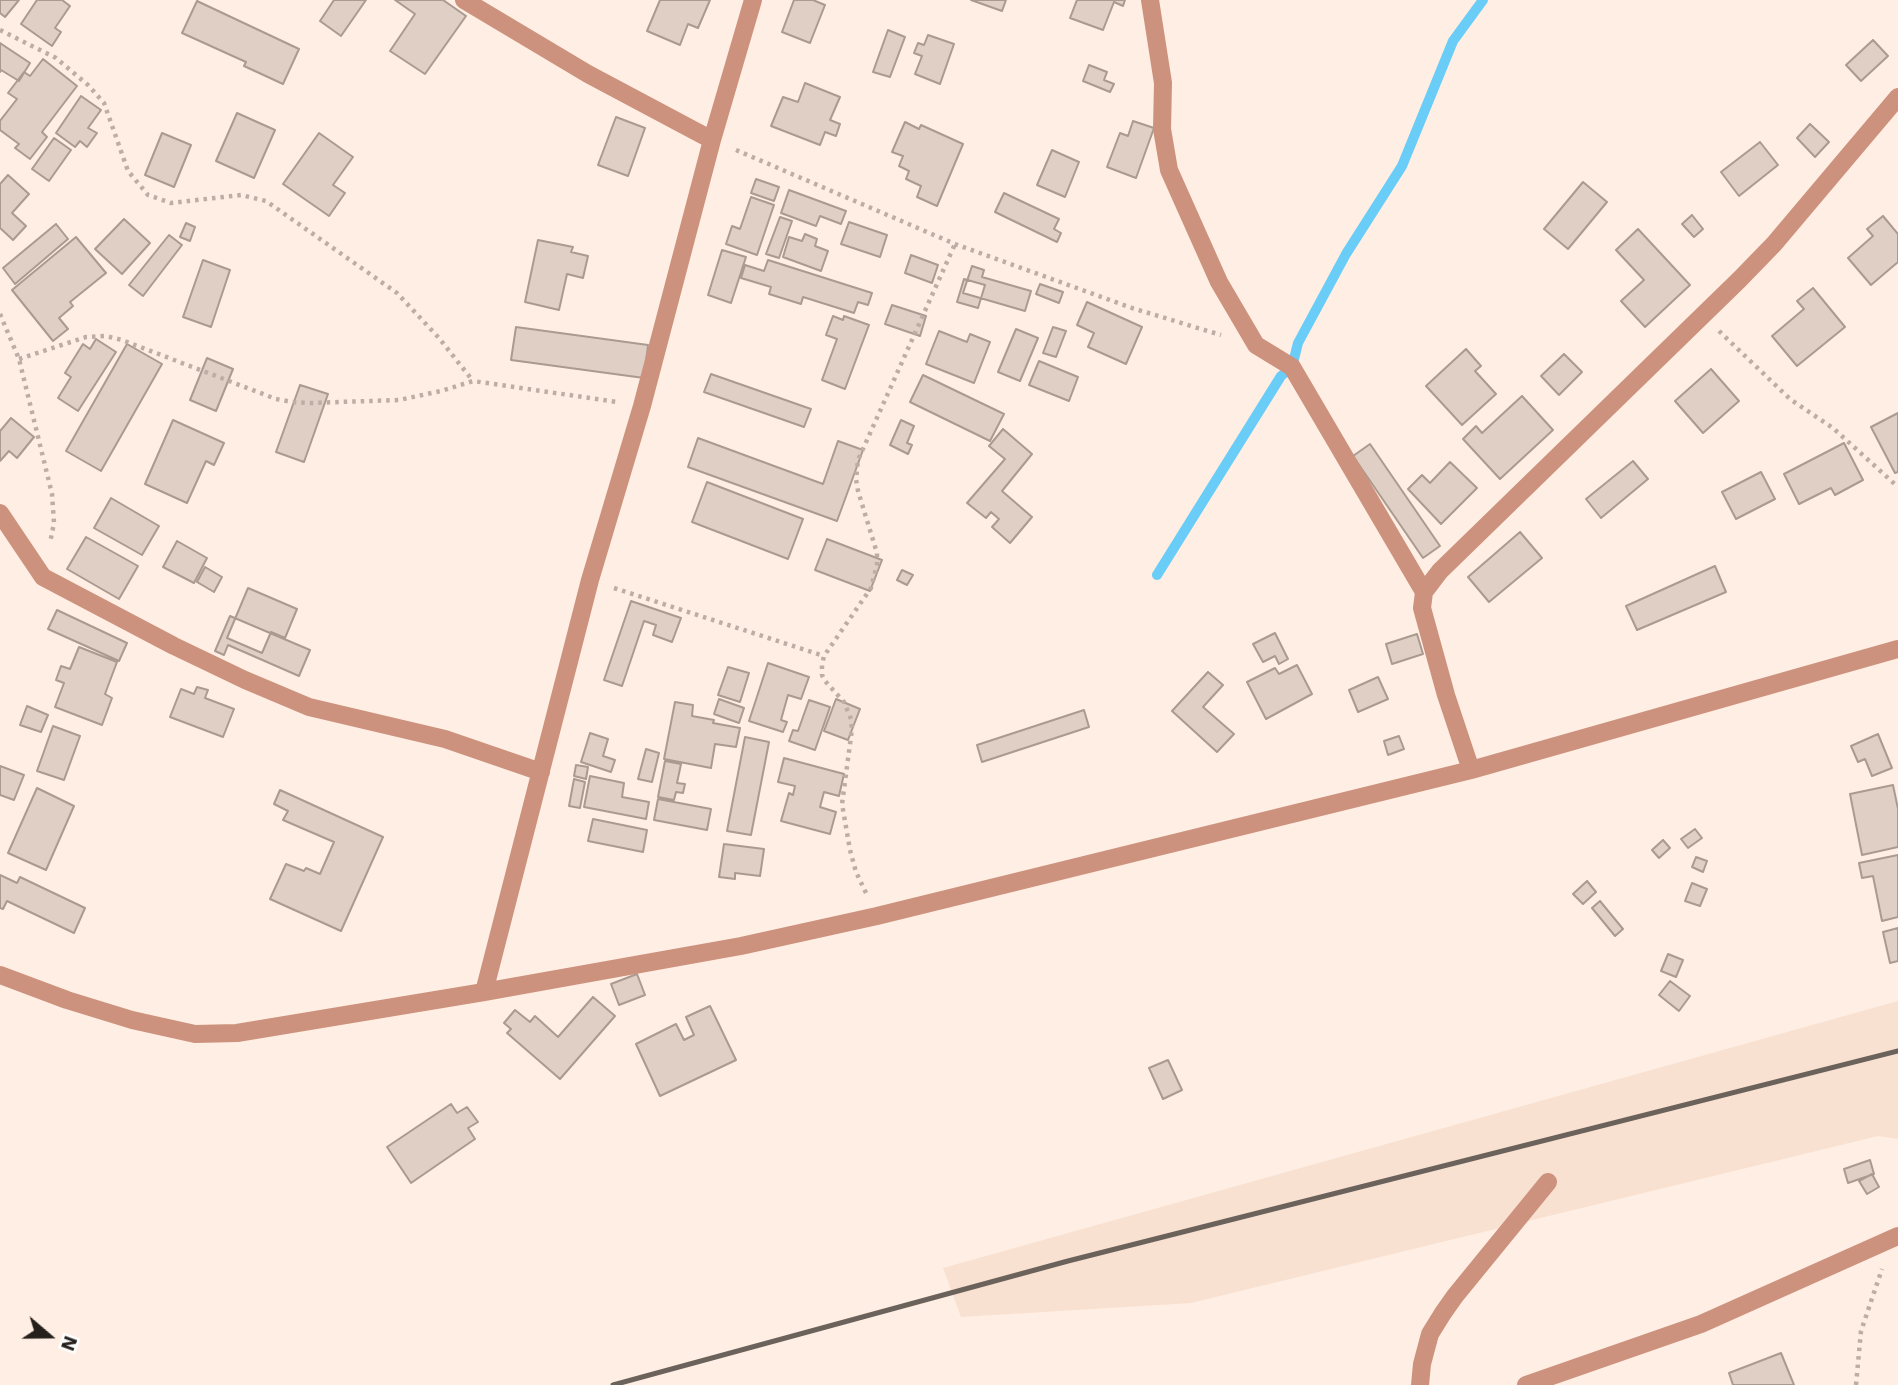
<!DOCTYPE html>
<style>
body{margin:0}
#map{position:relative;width:1898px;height:1385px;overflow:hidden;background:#ffeee3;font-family:"Work Sans",sans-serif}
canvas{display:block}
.north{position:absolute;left:14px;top:1301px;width:70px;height:70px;-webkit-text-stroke:5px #fff;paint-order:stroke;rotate:110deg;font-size:19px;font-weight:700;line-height:28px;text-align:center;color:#26201c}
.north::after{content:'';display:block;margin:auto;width:24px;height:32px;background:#26201c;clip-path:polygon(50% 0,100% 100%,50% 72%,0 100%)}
</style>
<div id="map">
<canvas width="1898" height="1385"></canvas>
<div class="north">N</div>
</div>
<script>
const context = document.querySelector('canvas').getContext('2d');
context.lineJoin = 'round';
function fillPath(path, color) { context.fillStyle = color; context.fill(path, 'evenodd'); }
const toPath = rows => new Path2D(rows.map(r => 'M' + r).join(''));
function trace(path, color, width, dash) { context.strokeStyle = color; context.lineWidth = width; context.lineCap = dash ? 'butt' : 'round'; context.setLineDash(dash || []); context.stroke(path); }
const built = toPath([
 [1898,1001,1898,1139,1878,1136,1191,1303,961,1317,943,1268]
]);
const stream = toPath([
 [1157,575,1281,376,1292,367,1298,343,1346,254,1402,166,1453,41,1483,0]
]);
const building = toPath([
 [0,0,19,0,5,17,0,13,0,0],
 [37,0,62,0,70,6,55,28,61,32,52,46,21,24,37,0],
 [334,0,366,0,341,36,320,21,334,0],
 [395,0,443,0,466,16,425,74,390,51,415,14,395,0],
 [660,0,710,0,698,28,688,24,680,45,647,31,660,0],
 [794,0,813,0,825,5,810,43,782,32,794,0],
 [971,0,1006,0,1002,11,971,0],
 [1077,0,1125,0,1123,6,1114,2,1103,30,1070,18,1077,0],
 [197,1,299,49,283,84,244,66,246,62,182,33,197,1],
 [888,30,905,37,890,77,873,72,888,30],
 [928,35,954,44,940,84,915,74,922,56,914,53,918,43,924,45,928,35],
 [1873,40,1888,56,1861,81,1846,65,1873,40],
 [0,43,30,63,19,81,1,70,0,72,0,43],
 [43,59,77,86,42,132,47,137,30,159,15,148,19,144,0,130,0,121,17,99,8,93,24,72,30,76,43,59],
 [1089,65,1107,72,1104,80,1114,84,1110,92,1083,81,1089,65],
 [805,83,840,97,830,120,840,124,836,136,825,132,820,145,771,126,783,97,798,102,805,83],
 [81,96,101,110,88,128,97,133,87,147,80,141,75,147,56,133,81,96],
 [237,113,275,130,254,178,216,161,237,113],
 [616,117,645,128,628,176,598,165,616,117],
 [1133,121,1154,128,1136,178,1107,167,1120,133,1128,136,1133,121],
 [905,122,919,129,921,125,963,144,937,206,917,197,921,186,906,179,909,171,899,166,903,156,892,152,905,122],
 [1810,124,1829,142,1815,157,1797,138,1810,124],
 [162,133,191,145,174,187,145,175,162,133],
 [319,133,353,157,333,185,345,193,329,216,283,184,319,133],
 [54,138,71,150,49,181,32,169,54,138],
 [1760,142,1778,165,1739,196,1721,172,1760,142],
 [1052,150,1079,162,1065,197,1037,185,1052,150],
 [8,175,29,194,12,213,26,226,13,240,0,228,0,184,8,175],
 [756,179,779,187,774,201,751,193,756,179],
 [1583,182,1607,202,1568,249,1544,229,1583,182],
 [789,190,846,211,841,224,820,216,816,226,781,213,789,190],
 [1004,193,1059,219,1054,229,1061,233,1057,242,995,212,1004,193],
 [751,197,774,205,757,255,726,244,732,226,740,229,751,197],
 [1692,215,1703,229,1694,237,1682,224,1692,215],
 [1883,216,1898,234,1898,262,1871,285,1848,258,1873,236,1867,229,1883,216],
 [780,217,792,221,779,258,766,254,780,217],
 [124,219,150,243,122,274,95,249,124,219],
 [849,222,887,235,880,257,841,244,849,222],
 [186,223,195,227,190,241,180,237,186,223],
 [56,224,68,239,15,284,3,268,56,224],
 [1638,229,1690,285,1645,327,1621,301,1644,280,1616,250,1638,229],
 [805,234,817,239,815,246,828,251,821,271,783,257,789,237,802,241,805,234],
 [169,235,182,245,143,296,129,285,169,235],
 [76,237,106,273,70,302,73,306,59,318,68,329,53,341,12,290,76,237],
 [538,240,573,247,571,252,588,256,583,278,567,274,559,310,525,302,538,240],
 [722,250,746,257,731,303,708,295,722,250],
 [911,255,938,265,932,283,905,273,911,255],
 [203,260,230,270,211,327,183,317,203,260],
 [768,260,872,293,868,305,858,302,854,313,803,297,801,304,769,294,771,287,741,278,745,265,764,271,768,260],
 [972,266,984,270,982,277,1031,291,1025,311,963,293,972,266],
 [964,279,985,285,978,308,957,302,964,279],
 [1040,284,1063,292,1059,303,1036,294,1040,284],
 [1813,288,1845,327,1797,366,1772,336,1804,309,1797,301,1813,288],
 [1087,302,1142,327,1126,364,1088,347,1094,333,1077,325,1087,302],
 [892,305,926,316,920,336,885,324,892,305],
 [833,316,843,320,844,316,869,325,845,389,822,380,837,339,826,335,833,316],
 [516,327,648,345,644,378,511,360,516,327],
 [1053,327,1066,331,1056,357,1043,353,1053,327],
 [1016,329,1038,338,1020,381,998,372,1016,329],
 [939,331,967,342,970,334,990,342,974,383,926,364,939,331],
 [96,339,116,352,78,411,58,398,71,377,65,373,83,344,90,349,96,339],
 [127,344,162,364,101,471,66,451,127,344],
 [1466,349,1481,366,1475,371,1496,394,1462,425,1426,386,1466,349],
 [1564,354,1582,372,1559,395,1541,376,1564,354],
 [207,358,233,369,216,411,190,400,207,358],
 [1039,361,1078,377,1069,401,1029,385,1039,361],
 [1711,369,1739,401,1703,433,1675,401,1711,369],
 [711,374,811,409,804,427,704,392,711,374],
 [923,375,1004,414,990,441,910,402,923,375],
 [300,385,328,394,304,462,276,452,300,385],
 [1522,396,1553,430,1500,479,1463,439,1476,426,1482,433,1522,396],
 [1898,413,1898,472,1895,473,1871,427,1898,413],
 [11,418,34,437,17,458,9,451,0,461,0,431,11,418],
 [173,420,224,443,214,465,206,461,187,503,145,484,173,420],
 [901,420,914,426,907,443,912,445,908,454,890,445,901,420],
 [1003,429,1032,454,1002,491,1032,517,1010,543,992,527,999,519,991,512,986,518,967,503,1005,459,989,446,1003,429],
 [698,438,823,484,838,441,863,450,837,521,688,467,698,438],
 [1844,443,1863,480,1835,495,1831,488,1799,504,1784,474,1844,443],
 [1370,444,1440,546,1423,558,1353,456,1370,444],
 [1633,461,1648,479,1601,518,1586,499,1633,461],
 [1450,462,1477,488,1441,524,1408,489,1422,475,1430,483,1450,462],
 [1761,472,1775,499,1736,519,1722,492,1761,472],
 [707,482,803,519,788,559,692,522,707,482],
 [111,498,159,526,142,555,94,528,111,498],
 [1520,532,1542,558,1489,602,1468,577,1520,532],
 [86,537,138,566,119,599,67,569,86,537],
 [827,539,882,560,870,591,815,570,827,539],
 [177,541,207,558,194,583,163,567,177,541],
 [1715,566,1726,592,1637,630,1626,606,1715,566],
 [205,567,222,577,214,592,197,582,205,567],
 [902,570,913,575,907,585,897,580,902,570],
 [248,588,297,609,285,638,271,632,262,653,227,638,248,588],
 [631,601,681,618,672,642,653,635,656,625,644,621,622,686,604,680,631,601],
 [57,610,127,643,119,661,48,629,57,610],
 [230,616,310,650,299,676,228,645,224,655,215,651,230,616],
 [1275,633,1288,659,1279,664,1275,656,1263,662,1253,644,1275,633],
 [1417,634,1423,654,1392,664,1386,644,1417,634],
 [79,647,117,662,105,694,112,698,102,725,55,707,64,683,56,680,61,666,70,669,79,647],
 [768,663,809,677,801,699,788,695,781,720,787,722,783,732,749,721,768,663],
 [1297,665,1312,694,1266,719,1247,682,1275,668,1279,674,1297,665],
 [728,667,749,673,740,702,718,695,728,667],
 [1208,672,1223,685,1203,707,1234,734,1217,752,1172,711,1208,672],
 [1378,677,1388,699,1358,712,1349,690,1378,677],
 [197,687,208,690,205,698,234,709,223,737,170,717,181,689,194,694,197,687],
 [719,699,744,708,739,723,714,714,719,699],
 [836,699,860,709,848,740,824,731,836,699],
 [809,700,830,707,815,750,789,741,793,730,798,731,809,700],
 [675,702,693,705,692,716,714,720,713,723,740,728,736,747,715,744,711,768,664,759,675,702],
 [27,706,48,715,41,732,20,725,27,706],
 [1084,710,1089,727,982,762,977,745,1084,710],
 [53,726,80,736,64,780,37,771,53,726],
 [590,733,608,739,603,756,615,760,611,772,581,762,590,733],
 [1878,734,1892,768,1872,776,1865,759,1858,762,1851,746,1878,734],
 [1399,736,1404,749,1388,755,1384,741,1399,736],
 [745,737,769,742,751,835,727,831,745,737],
 [646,749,659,753,652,782,638,779,646,749],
 [784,758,844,774,839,796,824,792,820,807,836,812,830,834,781,821,789,793,793,795,795,786,778,782,784,758],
 [665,761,681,764,677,783,685,784,683,793,676,792,674,800,658,797,665,761],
 [576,765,588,767,586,779,574,776,576,765],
 [0,766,24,775,14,800,0,795,0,766],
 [590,776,624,783,622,797,649,802,646,819,584,807,590,776],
 [574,779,585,782,580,808,569,806,574,779],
 [1893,785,1898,809,1898,847,1862,855,1850,794,1893,785],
 [37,788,74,806,46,870,8,853,37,788],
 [280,790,383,837,341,931,270,899,286,864,304,871,306,868,320,874,334,842,283,820,288,811,274,804,280,790],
 [658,799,711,809,707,830,654,820,658,799],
 [593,819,647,830,643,852,588,841,593,819],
 [1695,829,1702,838,1688,848,1681,839,1695,829],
 [1663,840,1670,848,1659,858,1652,850,1663,840],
 [724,844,764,849,760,876,735,873,735,879,719,877,724,844],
 [1898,855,1898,917,1882,921,1873,876,1862,878,1859,863,1898,855],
 [1696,857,1707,861,1703,872,1692,867,1696,857],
 [0,875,17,883,20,877,85,908,74,933,7,901,3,909,0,908,0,875],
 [1587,881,1596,892,1583,904,1573,894,1587,881],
 [1692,883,1707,889,1700,906,1685,901,1692,883],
 [1600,901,1623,929,1615,936,1592,908,1600,901],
 [1898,928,1898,961,1890,963,1883,932,1898,928],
 [1668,954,1683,960,1676,977,1661,971,1668,954],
 [637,974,645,995,619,1005,611,984,637,974],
 [1670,981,1690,996,1679,1011,1659,995,1670,981],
 [593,997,615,1016,560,1079,507,1033,511,1029,504,1023,515,1010,530,1022,535,1016,558,1037,593,997],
 [710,1006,736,1060,660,1096,636,1044,676,1024,684,1040,694,1035,686,1017,710,1006],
 [1168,1060,1182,1090,1163,1099,1149,1068,1168,1060],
 [451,1104,457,1113,467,1107,478,1122,468,1128,475,1139,411,1183,387,1147,451,1104],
 [1870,1160,1874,1174,1848,1183,1844,1169,1870,1160],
 [1872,1174,1879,1187,1867,1194,1859,1181,1872,1174],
 [1781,1353,1794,1385,1733,1385,1729,1373,1781,1353]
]);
const path = toPath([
 [0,30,56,58,88,85,104,103,128,171,148,195,171,203,241,195,266,201,397,293,439,338,473,381],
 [736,150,955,244,1132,308,1221,335],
 [0,314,19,359,52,494,54,523,50,543],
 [1719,331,1790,399,1833,428,1898,487],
 [19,359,86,337,106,336,122,340,276,399,292,402,310,403,399,400,441,391,473,381,617,402],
 [614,588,824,656],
 [866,893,856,872,850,850,842,804,852,729,851,719,844,702,825,681,822,675,822,665,824,656,871,588,877,565,877,553,858,491,856,479,858,460,955,244],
 [1856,1385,1861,1331,1882,1269]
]);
const street = toPath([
 [464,0,588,74,712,140],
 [1150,0,1163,83,1162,129,1169,170,1219,282,1256,345,1292,367,1424,592],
 [0,513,43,577,174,646,245,680,309,707,445,739,541,772],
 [1471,770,1446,695,1422,608,1424,592,1440,571,1739,280,1774,244,1898,97],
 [0,975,67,1000,132,1020,195,1034,237,1033,484,992,741,946,877,916,1471,770,1898,649],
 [484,992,590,580,642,406,712,140,753,0],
 [1420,1385,1422,1364,1430,1334,1443,1313,1455,1296,1548,1182],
 [1526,1385,1701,1324,1898,1236]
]);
const rail = toPath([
 [613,1385,1068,1261,1898,1051]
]);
fillPath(built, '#f9e1d1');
trace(stream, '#69cdf8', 10);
fillPath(building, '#e0cfc5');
trace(building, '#aa9a90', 2);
trace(path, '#bcaea5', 4.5, [3.5, 5]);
trace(street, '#cd927e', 18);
trace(rail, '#6c625c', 5);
</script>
